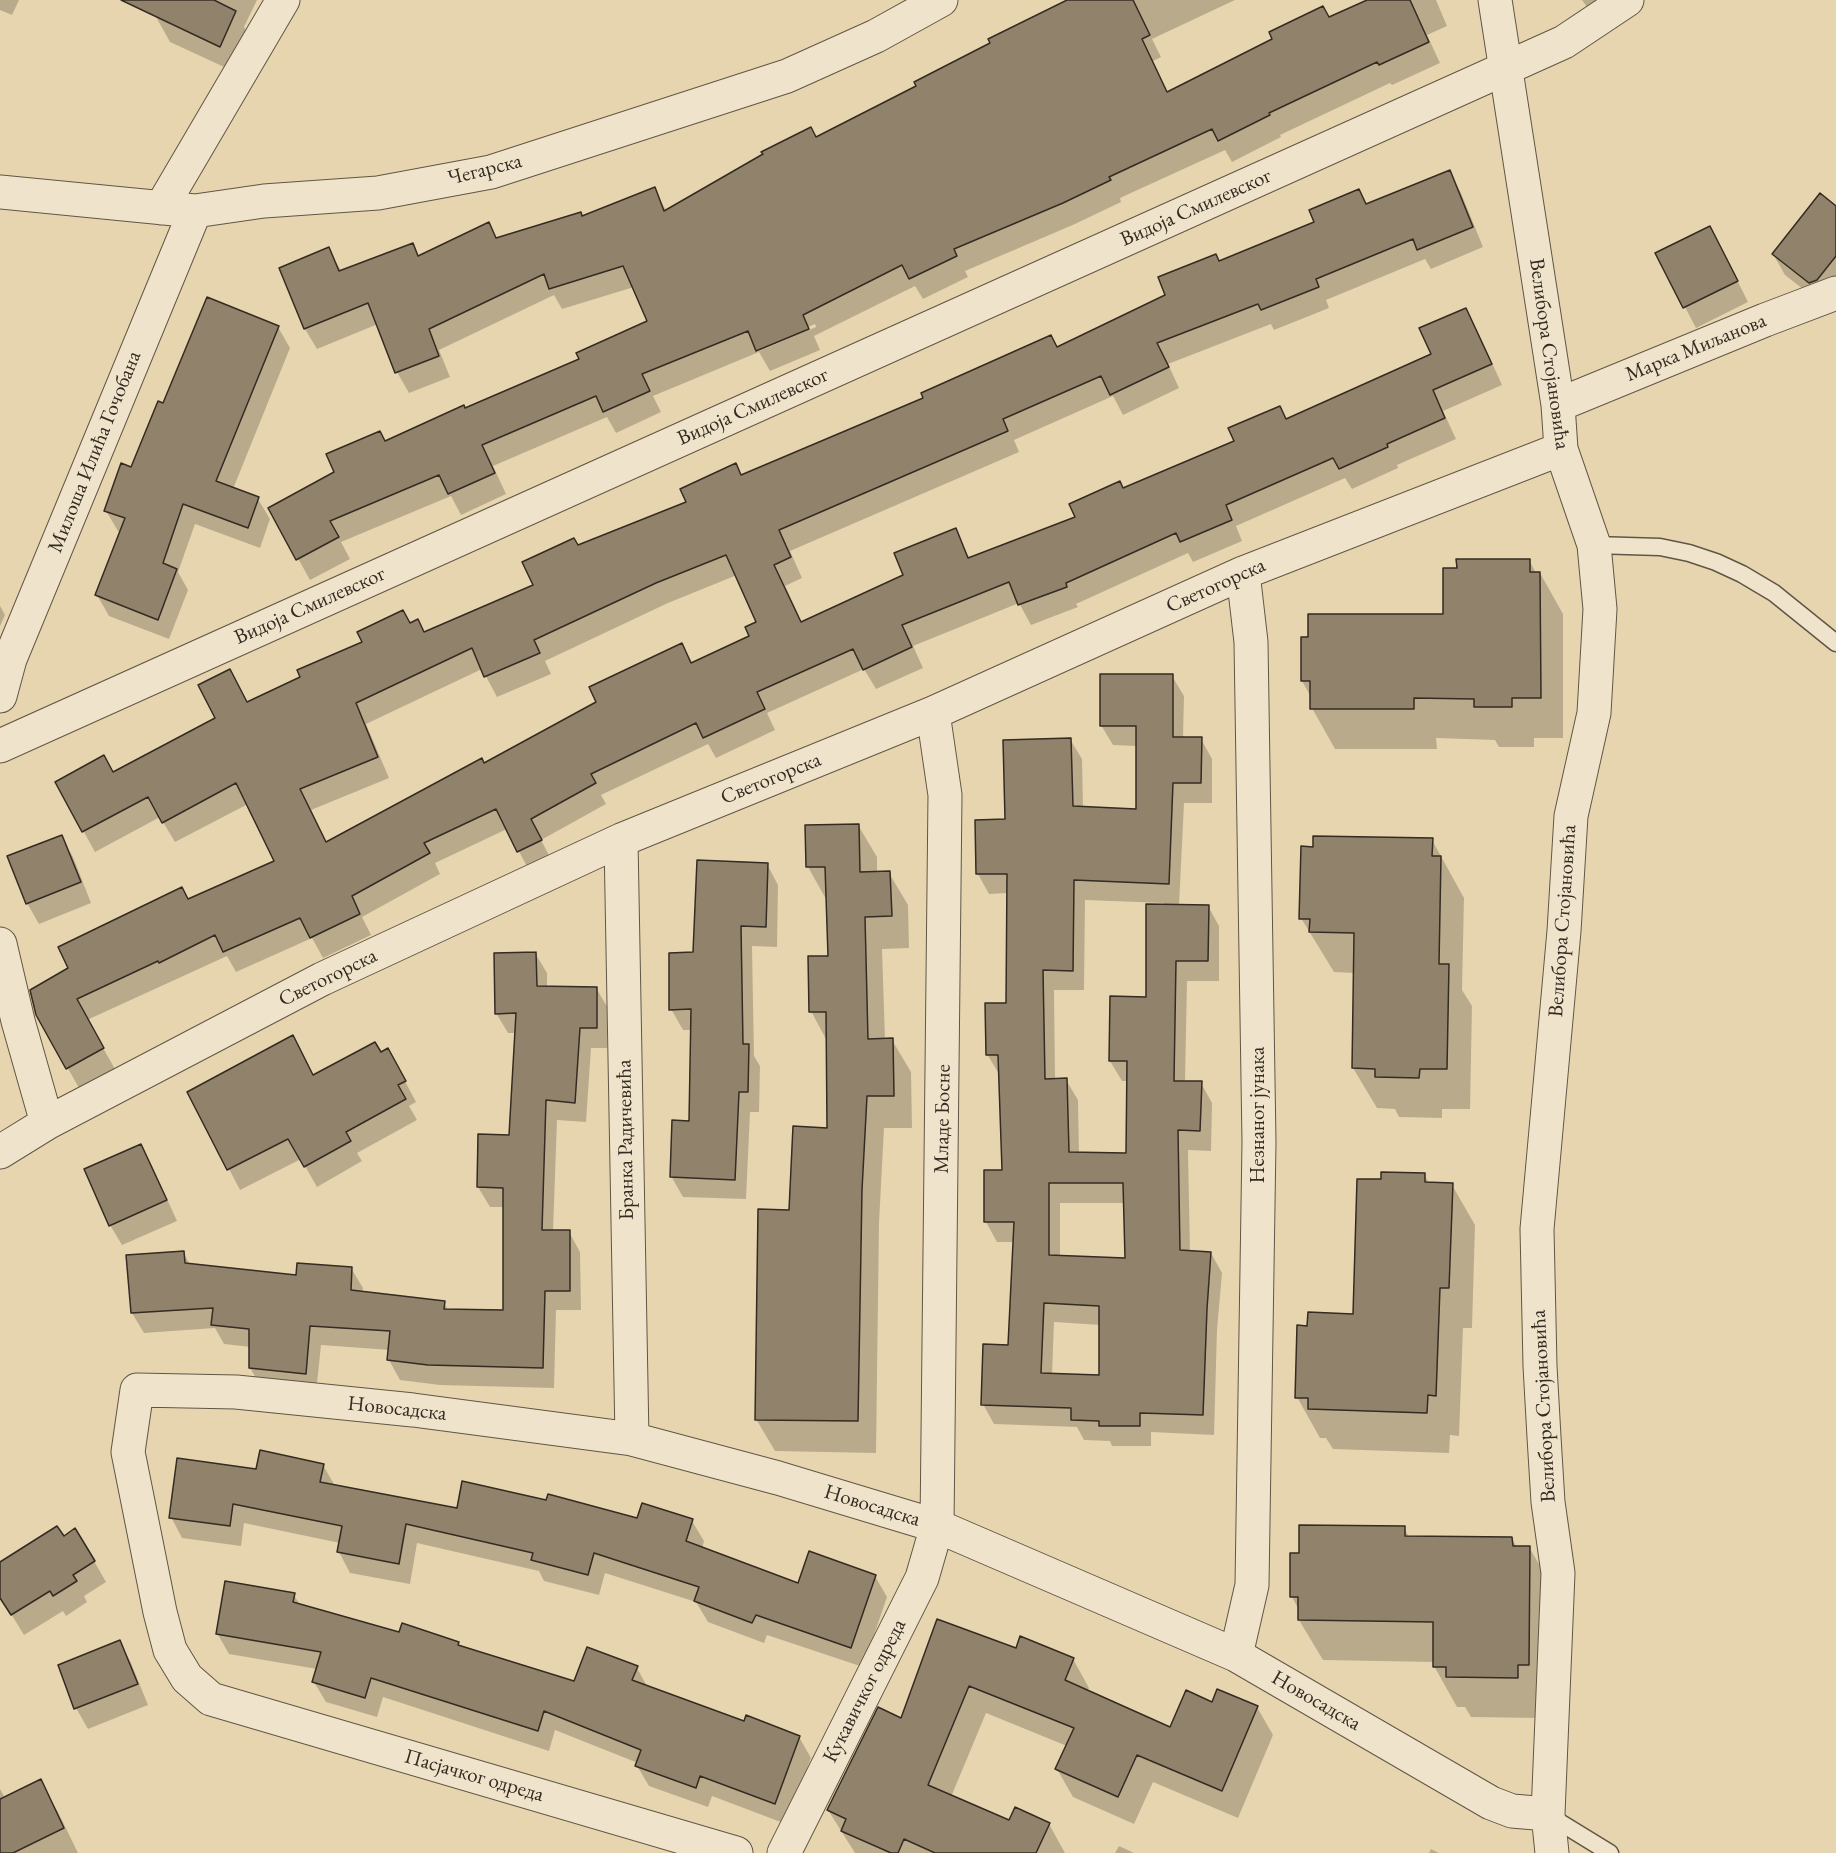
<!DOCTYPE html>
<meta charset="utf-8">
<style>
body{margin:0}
canvas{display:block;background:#e7d5af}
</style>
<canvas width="1836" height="1853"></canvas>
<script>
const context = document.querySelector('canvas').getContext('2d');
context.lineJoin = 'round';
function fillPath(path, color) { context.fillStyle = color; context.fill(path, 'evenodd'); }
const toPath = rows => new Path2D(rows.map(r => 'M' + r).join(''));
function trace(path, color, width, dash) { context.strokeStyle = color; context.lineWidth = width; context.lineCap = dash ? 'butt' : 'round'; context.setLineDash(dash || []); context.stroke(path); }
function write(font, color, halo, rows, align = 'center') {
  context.font = font + ' "EB Garamond",serif'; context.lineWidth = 4.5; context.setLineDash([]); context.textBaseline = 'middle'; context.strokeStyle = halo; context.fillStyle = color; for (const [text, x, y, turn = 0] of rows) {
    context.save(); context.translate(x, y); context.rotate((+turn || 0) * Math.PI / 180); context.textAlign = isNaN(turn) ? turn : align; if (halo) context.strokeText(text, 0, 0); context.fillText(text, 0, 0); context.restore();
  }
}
const shadow = toPath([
 [0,0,19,0,12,15,0,10],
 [162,0,257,0,244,27,251,38,235,72,170,42,155,15],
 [1067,0,1235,0,1152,39,1161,57,1153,61,1168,93,1371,0,1436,0,1447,26,1427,35,1440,63,1392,85,1390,83,1280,135,1281,137,1232,162,1225,150,1120,198,1121,202,1075,224,965,271,968,277,923,299,915,286,814,336,820,350,770,371,759,352,653,396,661,412,616,433,607,417,493,466,506,494,461,515,451,496,341,542,350,559,310,580,270,508,336,473,385,443,581,360,649,322,634,287,562,309,554,295,439,350,450,377,409,393,397,372,378,324,317,349,305,329,281,269,328,249,342,272,413,245,419,257,582,218,654,189,667,212,918,87],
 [815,324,816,327,757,352,757,349],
 [1582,0,1607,0,1590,11],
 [1449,172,1461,193,1483,247,1431,269,1425,259,1326,300,1329,308,1274,330,1271,324,1168,364,1179,388,1123,415,1113,396,1014,440,1019,452,790,551,802,578,785,586,802,623,905,576,955,530,970,559,1077,518,1123,489,1287,421,1433,355,1466,310,1477,330,1502,385,1443,411,1456,439,1397,465,1398,468,1352,489,1345,478,1236,526,1242,541,1193,562,1188,553,1076,604,1078,607,1031,625,1019,603,913,646,923,668,876,689,864,669,767,713,775,730,716,758,708,744,601,795,606,804,541,840,552,861,530,872,507,829,435,863,440,874,362,917,371,935,323,958,312,938,236,972,227,956,87,1020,115,1069,79,1088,37,1014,188,901,276,862,248,804,175,842,160,817,95,852,57,783,113,774,247,703,410,624,424,634,535,586,578,547,688,503,735,465,742,477,1057,348,1167,295,1219,262,1316,223,1359,190,1367,205],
 [737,575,758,623,751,637,693,664,682,645,598,702,484,765,327,843,311,810,389,778,366,724,482,669,497,697,551,674,545,661,668,603],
 [1836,208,1836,291,1821,303,1785,275,1773,254],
 [1721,248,1748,302,1696,328,1657,254],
 [278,327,290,348,233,489,258,499,270,519,260,548,195,524,178,572,188,590,169,639,109,616,97,595,121,532,118,531,106,511,132,469,164,405],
 [1529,560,1536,573,1540,573,1563,614,1563,738,1534,738,1534,747,1499,747,1495,740,1436,738,1437,749,1335,749,1312,708,1311,697,1302,681,1445,615],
 [0,606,5,615,0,626],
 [1172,676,1184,696,1183,738,1201,739,1212,759,1212,803,1184,803,1179,906,1208,906,1219,926,1219,981,1187,981,1185,1082,1201,1083,1212,1103,1211,1151,1188,1150,1190,1252,1211,1253,1222,1273,1217,1330,1214,1435,1151,1432,1151,1446,1112,1446,1110,1441,1084,1440,1077,1427,994,1424,983,1404,1009,1347,1014,1242,997,1242,986,1222,1004,1171,999,1074,987,1054,1007,1005,1008,893,989,894,978,874,1006,821,1070,739,1082,759,1083,808,1137,810,1137,746,1113,745,1101,725],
 [1085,900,1164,903,1148,998,1110,1061,1122,1081,1128,1081,1127,1154,1079,1154,1078,1100,1066,1080,1055,1080,1054,990,1084,990],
 [1060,1203,1125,1203,1126,1260,1060,1257],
 [1054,1322,1101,1325,1101,1377,1052,1375],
 [858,825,877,857,877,873,889,873,908,905,909,948,882,949,885,1040,892,1040,911,1072,912,1128,884,1128,879,1223,876,1453,775,1451,756,1419,791,1211,829,1129,827,1041,811,1011,830,957,826,899,808,867],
 [61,836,73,857,91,903,39,924,27,903],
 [1432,840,1464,898,1462,990,1472,1006,1470,1109,1442,1109,1442,1118,1399,1117,1395,1109,1377,1108,1353,1068,1355,973,1334,972,1301,918],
 [767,864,778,885,777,947,752,946,754,1056,760,1066,759,1112,750,1112,746,1199,683,1197,671,1176,691,1123,692,1030,683,1030,671,1009,695,954],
 [535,953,547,973,547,987,596,988,608,1008,607,1048,591,1048,586,1122,557,1120,553,1231,569,1232,580,1252,581,1310,556,1310,554,1388,440,1385,400,1380,389,1360,390,1350,321,1345,316,1393,262,1388,250,1368,251,1347,224,1344,215,1328,144,1333,132,1313,183,1252,190,1265,298,1277,351,1268,363,1288,362,1293,444,1303,448,1310,504,1312,505,1207,490,1207,478,1187,511,1136,517,1033,508,1033,496,1013],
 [399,1070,416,1102,409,1106,417,1120,357,1153,362,1161,317,1187,301,1159,240,1190,189,1092,313,1076],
 [140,1146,152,1166,177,1221,122,1245,110,1225],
 [1424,1175,1430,1184,1452,1185,1475,1225,1472,1328,1463,1328,1459,1436,1450,1435,1449,1453,1333,1449,1326,1438,1320,1438,1297,1397,1309,1327,1354,1316,1382,1181],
 [323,1465,335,1486,458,1510,692,1521,704,1541,702,1549,798,1585,875,1576,887,1597,863,1667,767,1635,764,1643,708,1622,696,1602,605,1573,599,1595,544,1581,539,1571,417,1543,410,1584,350,1573,339,1552,340,1543,244,1523,241,1546,182,1538,171,1517,257,1471],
 [1404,1528,1409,1537,1511,1538,1517,1547,1529,1547,1553,1588,1541,1718,1471,1717,1465,1707,1457,1707,1434,1666,1434,1662,1323,1660,1299,1620,1299,1610,1292,1597,1301,1554],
 [63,1538,94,1561,106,1582,84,1596,87,1602,66,1616,63,1611,24,1635,0,1596,0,1563],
 [294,1595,300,1605,400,1634,458,1643,460,1647,575,1683,637,1668,648,1688,745,1723,799,1737,811,1758,786,1824,712,1796,708,1807,649,1786,637,1766,638,1763,555,1730,549,1751,383,1697,377,1717,326,1702,314,1682,317,1669,229,1654,217,1633],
 [120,1642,131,1663,148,1705,88,1729,76,1708,60,1666],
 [1017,1650,1073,1659,1089,1688,1087,1692,1171,1729,1213,1704,1257,1707,1273,1735,1238,1818,1153,1782,1134,1824,1073,1797,1057,1769,1067,1746,986,1713,951,1797,1010,1822,1049,1824,1065,1853,855,1853,828,1810,902,1720],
 [40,1781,58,1812,78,1853,0,1853,0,1789,5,1798],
 [1119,1846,1134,1853,1115,1853],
 [1431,1849,1439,1853,1429,1853]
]);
const building = toPath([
 [121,0,214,0,236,11,220,47,121,0],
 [1067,0,1133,0,1150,35,1142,39,1167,92,1272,39,1269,32,1323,6,1329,17,1367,0,1410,0,1429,42,1379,65,1377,62,1269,113,1270,115,1218,141,1212,129,1109,177,1111,180,1063,203,954,249,957,256,909,279,902,265,803,315,809,329,756,351,748,331,642,374,650,391,603,412,596,396,482,445,495,473,448,494,439,475,330,521,339,537,296,560,268,508,334,472,326,454,380,431,385,441,464,405,465,408,579,359,576,353,647,321,623,266,549,289,544,274,429,329,439,356,395,373,368,303,304,329,279,268,329,247,339,271,413,243,418,256,489,222,496,238,581,212,582,216,655,187,664,211,763,154,761,152,811,127,816,137,916,86,914,82,990,43,988,39,1067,0],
 [1450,170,1473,227,1417,250,1413,239,1316,279,1319,287,1261,310,1258,304,1157,343,1169,367,1110,395,1101,376,1003,419,1008,431,779,530,791,557,774,565,801,622,903,575,894,553,956,528,968,558,1075,517,1069,504,1120,481,1123,488,1234,441,1228,428,1280,406,1286,419,1431,354,1419,328,1466,308,1492,364,1433,390,1445,418,1387,444,1388,447,1339,469,1333,458,1226,505,1232,520,1180,542,1176,533,1066,583,1067,587,1018,605,1009,582,902,625,912,647,863,670,853,649,757,692,765,709,703,738,696,723,591,774,596,783,531,819,542,840,517,852,496,809,424,843,430,853,352,896,360,914,310,938,300,918,223,952,215,935,159,963,158,961,77,999,104,1048,66,1069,36,1015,30,990,68,968,58,947,182,887,188,899,274,861,236,783,162,823,148,797,82,832,55,782,104,755,113,772,215,718,198,685,230,669,247,702,300,677,297,670,362,642,357,632,403,610,410,623,418,619,424,632,533,585,522,562,574,538,578,545,686,502,680,489,736,463,741,475,923,398,921,393,1051,335,1057,347,1165,295,1158,277,1216,254,1219,261,1314,222,1309,210,1359,189,1366,204,1450,170],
 [726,555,756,622,745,627,749,636,691,663,682,643,589,687,596,702,484,763,482,758,326,842,300,789,378,757,356,703,472,648,484,677,540,653,534,640,656,583,726,555],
 [1820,193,1836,206,1836,256,1817,280,1809,283,1772,254,1820,193],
 [1710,226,1738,281,1683,308,1655,253,1710,226],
 [207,297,279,326,216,481,259,497,248,528,183,504,163,563,177,569,158,620,95,595,125,518,104,511,121,463,131,467,158,401,163,403,207,297],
 [1456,559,1530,559,1530,572,1540,572,1541,698,1512,698,1512,707,1474,707,1474,699,1414,698,1414,709,1310,709,1310,681,1301,681,1301,637,1308,637,1308,614,1443,614,1443,568,1457,568,1456,559],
 [1100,674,1173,674,1173,737,1202,737,1201,783,1173,783,1169,884,1074,880,1073,971,1043,970,1045,1079,1067,1078,1069,1152,1126,1153,1127,1061,1109,1061,1110,996,1146,997,1146,904,1209,905,1208,961,1176,961,1174,1081,1202,1081,1200,1131,1178,1130,1180,1250,1211,1252,1207,1309,1203,1415,1140,1413,1140,1426,1099,1426,1099,1421,1071,1420,1071,1408,981,1405,983,1344,1008,1345,1014,1222,984,1222,984,1170,1002,1170,998,1055,986,1055,985,1003,1006,1003,1007,874,976,874,975,820,1005,819,1003,740,1071,738,1073,806,1136,809,1136,726,1100,726,1100,674],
 [1049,1183,1123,1183,1125,1258,1049,1255,1049,1183],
 [1044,1303,1099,1306,1099,1375,1041,1373,1044,1303],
 [859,824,860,872,890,871,892,916,865,917,868,1039,893,1038,894,1096,867,1096,862,1190,858,1421,755,1420,758,1209,789,1210,793,1126,827,1128,826,1012,809,1012,808,956,828,956,825,867,806,867,805,825,859,824],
 [62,835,81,882,26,904,7,856,62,835],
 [1313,836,1433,838,1432,856,1441,856,1439,964,1449,964,1447,1069,1420,1069,1419,1078,1375,1077,1375,1069,1352,1068,1354,933,1309,932,1310,919,1299,919,1301,846,1313,847,1313,836],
 [697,860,768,863,766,927,741,926,743,1044,749,1044,748,1092,739,1092,735,1180,670,1177,672,1120,689,1121,691,1009,669,1010,669,953,693,952,697,860],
 [536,952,537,986,597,987,597,1028,580,1028,575,1103,546,1100,542,1230,570,1230,570,1291,545,1291,543,1368,428,1365,387,1360,390,1331,310,1326,306,1374,249,1368,249,1329,211,1325,213,1308,131,1313,126,1255,184,1251,185,1263,296,1275,297,1263,352,1267,351,1290,445,1301,444,1309,503,1310,503,1188,477,1187,478,1134,509,1135,516,1013,495,1014,494,953,536,952],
 [293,1035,313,1075,375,1042,381,1052,388,1048,406,1081,398,1085,406,1099,346,1132,351,1141,304,1167,288,1139,227,1170,187,1092,293,1035],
 [141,1144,167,1200,109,1226,84,1169,141,1144],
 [1381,1172,1425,1173,1425,1182,1453,1183,1449,1288,1440,1288,1436,1396,1428,1395,1427,1413,1308,1409,1308,1398,1295,1398,1297,1325,1307,1326,1308,1312,1353,1314,1357,1179,1381,1179,1381,1172],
 [260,1450,324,1464,320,1482,457,1508,462,1481,546,1500,548,1494,637,1518,642,1503,693,1519,686,1541,798,1583,809,1551,876,1575,851,1648,756,1615,752,1623,694,1601,699,1587,594,1553,588,1575,531,1560,533,1553,406,1524,399,1564,337,1552,342,1526,233,1504,230,1526,169,1518,177,1458,256,1469,260,1450],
 [1299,1525,1405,1526,1405,1536,1512,1537,1513,1546,1530,1546,1529,1665,1518,1665,1518,1678,1446,1677,1446,1667,1433,1667,1433,1622,1298,1620,1298,1597,1290,1597,1290,1553,1299,1553,1299,1525],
 [57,1526,64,1536,75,1528,95,1561,73,1575,77,1581,53,1596,50,1591,11,1615,0,1598,0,1562,57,1526],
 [225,1581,295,1593,293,1602,399,1632,402,1623,459,1642,458,1645,574,1681,587,1647,638,1666,632,1680,744,1721,746,1715,800,1736,775,1804,700,1776,696,1788,635,1766,641,1750,544,1711,538,1731,371,1678,365,1698,312,1682,321,1652,216,1634,225,1581],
 [937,1619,1016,1648,1020,1636,1074,1658,1065,1680,1170,1727,1186,1690,1212,1702,1217,1689,1258,1706,1222,1791,1137,1755,1118,1797,1055,1769,1074,1728,969,1686,928,1785,1009,1820,1015,1807,1050,1823,1036,1853,935,1853,904,1839,898,1853,891,1853,841,1831,846,1819,827,1810,878,1707,901,1718,937,1619],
 [120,1640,138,1684,74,1709,58,1665,120,1640],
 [41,1779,64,1828,13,1853,0,1853,0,1799,41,1779]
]);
const service = toPath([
 [1594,545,1660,547,1689,553,1716,562,1742,574,1774,593,1836,643],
 [1548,1815,1610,1853]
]);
const minor = toPath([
 [1495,0,1558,405,1561,449,1594,545,1600,609,1594,713,1571,816,1564,931,1537,1229,1540,1366,1544,1437,1548,1502,1558,1573,1548,1814,1552,1853],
 [0,192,195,211,264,201,378,193,491,172,787,76,876,36,941,0],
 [161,208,283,0],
 [1558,405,1765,320,1836,293],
 [0,696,10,659,195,211],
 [0,746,1564,42,1627,0],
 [621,840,632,1439],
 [0,944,18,1021,47,1123],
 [0,1152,47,1123,322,979,621,840,933,713,1243,573,1561,449],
 [1236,1655,1252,1585,1259,1142,1251,642,1243,573],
 [736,1853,211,1699,187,1678,170,1650,160,1612,128,1452,137,1390,236,1392,413,1410,632,1439,778,1478,937,1526,1236,1655,1491,1803,1512,1811,1548,1814],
 [784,1853,922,1578,937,1526,945,795,933,713]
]);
const streetNames = [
 ["Чегарска",485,170,-14],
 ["Видоја Смилевског",1196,208,-24],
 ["Марка Миљанова",1696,348,-22],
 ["Велибора Стојановића",1549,354,82],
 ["Видоја Смилевског",753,407,-24],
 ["Милоша Илића Гочобана",95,452,-68],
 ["Светогорска",1216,586,-24],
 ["Видоја Смилевског",310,606,-24],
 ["Светогорска",771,779,-22],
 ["Велибора Стојановића",1563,921,-86],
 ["Светогорска",328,978,-26],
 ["Незнаног јунака",1258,1115,-90],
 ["Младе Босне",943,1119,-89],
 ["Бранка Радичевића",626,1140,-91],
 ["Велибора Стојановића",1544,1406,-93],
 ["Новосадска",397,1409,6],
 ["Новосадска",872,1506,17],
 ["Кукавичког одреда",865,1691,-63],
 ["Новосадска",1316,1701,30],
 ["Пасјачког одреда",474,1776,16]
];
fillPath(shadow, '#0003');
fillPath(building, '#91836b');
trace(building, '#342b22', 1.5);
trace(service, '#615645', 19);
trace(minor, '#615645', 35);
trace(service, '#efe4cb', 16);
trace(minor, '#efe4cb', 33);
write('21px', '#342b22', '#efe4cb', streetNames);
</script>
